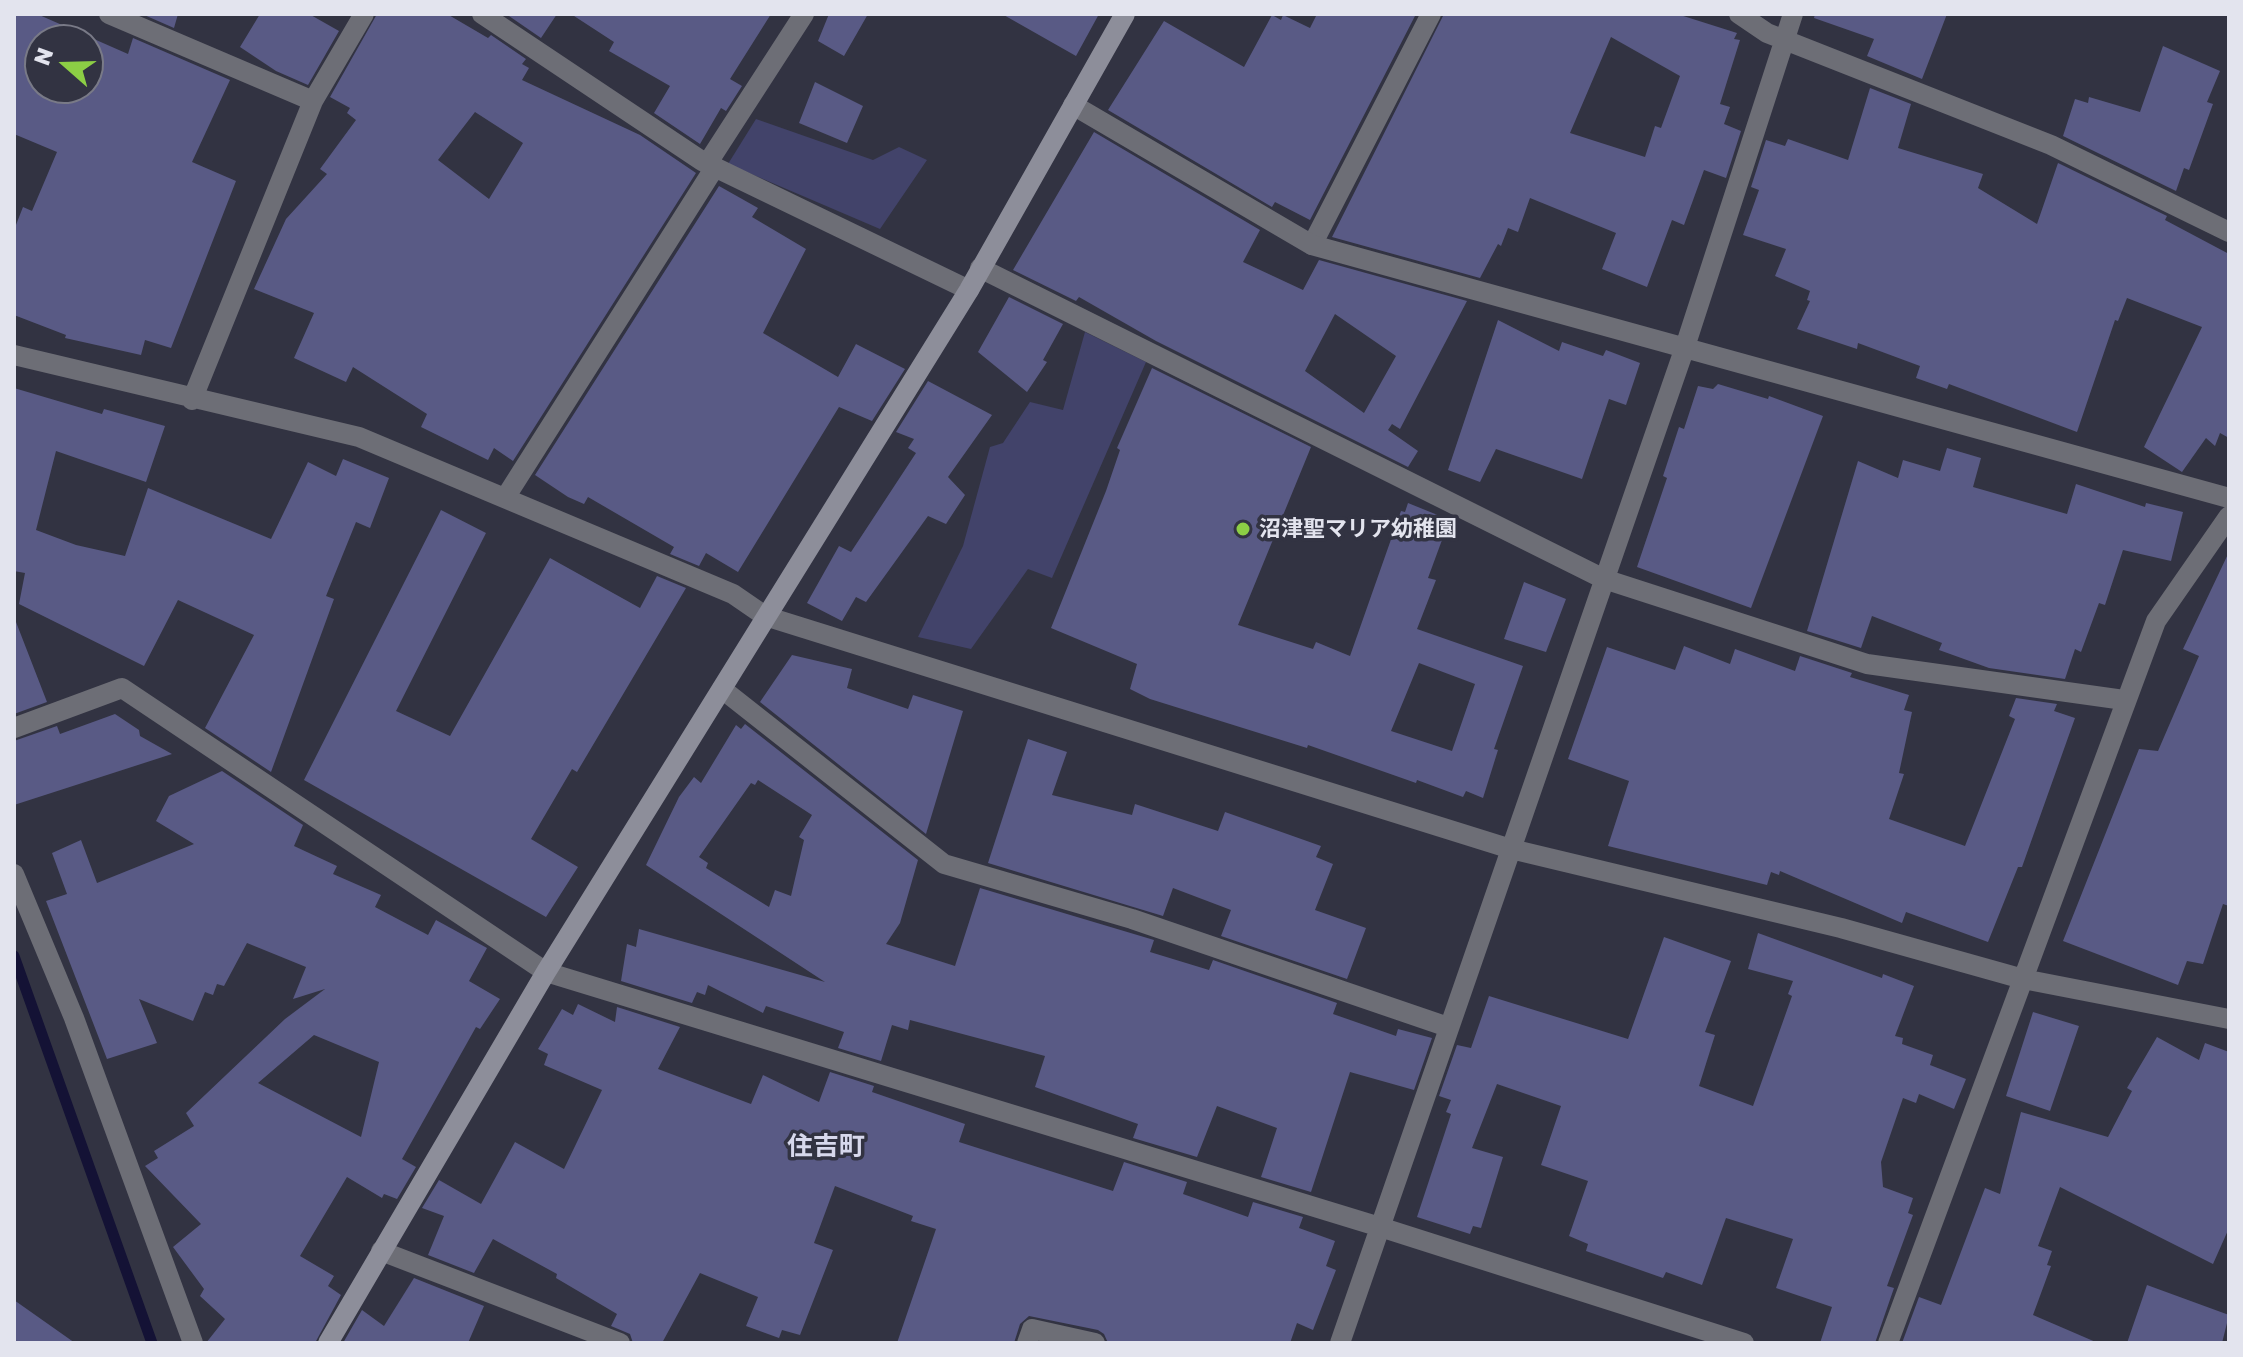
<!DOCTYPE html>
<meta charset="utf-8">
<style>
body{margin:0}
#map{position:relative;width:2243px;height:1357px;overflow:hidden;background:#323342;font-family:"Golos Text",sans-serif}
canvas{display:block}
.frame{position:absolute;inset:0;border:16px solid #e3e4ee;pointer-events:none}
.north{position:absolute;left:24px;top:24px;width:80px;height:80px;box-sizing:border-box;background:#323342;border:2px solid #797a87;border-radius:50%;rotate:290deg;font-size:22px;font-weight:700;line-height:32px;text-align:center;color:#e3e4ee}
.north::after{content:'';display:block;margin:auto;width:28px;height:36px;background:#8cce45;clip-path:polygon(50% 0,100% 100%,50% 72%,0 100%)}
</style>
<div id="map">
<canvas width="2243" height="1357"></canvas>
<div class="frame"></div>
<div class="north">N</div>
</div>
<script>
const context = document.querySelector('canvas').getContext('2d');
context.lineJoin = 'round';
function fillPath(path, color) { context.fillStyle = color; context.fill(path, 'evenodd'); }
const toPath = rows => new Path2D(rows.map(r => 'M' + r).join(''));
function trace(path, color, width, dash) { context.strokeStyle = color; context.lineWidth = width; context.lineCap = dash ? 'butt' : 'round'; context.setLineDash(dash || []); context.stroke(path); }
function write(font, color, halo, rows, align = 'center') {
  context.font = font + ' "Golos Text","Noto Sans JP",sans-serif'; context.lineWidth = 7; context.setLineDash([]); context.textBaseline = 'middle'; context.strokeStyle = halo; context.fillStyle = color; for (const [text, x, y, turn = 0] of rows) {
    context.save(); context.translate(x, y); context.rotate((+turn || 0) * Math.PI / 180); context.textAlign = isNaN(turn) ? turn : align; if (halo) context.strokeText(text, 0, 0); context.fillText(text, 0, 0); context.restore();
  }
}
const green = toPath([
 [756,119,873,160,899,147,927,160,880,229,728,164],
 [1085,332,1146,362,1052,578,1028,569,971,649,918,637,963,546,990,447,1003,443,1030,402,1063,410]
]);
const stream = toPath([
 [14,956,152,1343]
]);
const building = toPath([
 [14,14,37,14,128,54,133,38,230,80,192,162,236,181,171,348,145,340,141,355,65,338,66,335,14,315,14,230,23,207,32,211,57,152,14,134],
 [40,40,88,40,88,88,40,88],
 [142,14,178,14,174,28],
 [260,14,309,14,339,31,308,85,276,71,240,47],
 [377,14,447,14,488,38,491,35,526,59,522,64,529,68,522,80,640,135,696,173,513,461,494,448,488,460,421,427,427,414,353,367,346,382,294,358,314,313,254,289,286,219,327,174,320,169,356,120,347,113,350,108,330,97],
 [475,112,523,143,489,199,438,160],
 [511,14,557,14,541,38,509,16],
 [571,14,771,14,730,79,742,86,726,111,721,108,700,144,654,113,670,86,609,51,614,42],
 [829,14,868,14,844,56,818,41],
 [1002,14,1099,14,1076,56],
 [1317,14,1416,14,1310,220,1275,202,1272,207,1108,110,1164,21,1244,67,1272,15,1281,20,1283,15,1310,28],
 [1444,14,1677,14,1737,33,1734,39,1740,40,1720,104,1730,107,1724,124,1741,131,1726,178,1704,170,1684,225,1672,220,1647,287,1602,269,1616,233,1530,198,1518,232,1508,228,1501,246,1498,244,1480,278,1332,237],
 [1611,37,1680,76,1661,128,1655,126,1645,157,1570,133],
 [1815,14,1947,14,1922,79,1867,56,1874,39,1814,18],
 [2163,46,2220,71,2207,102,2213,104,2189,170,2184,168,2176,191,2063,136,2075,99,2088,103,2089,97,2140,112],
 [815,82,863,106,847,143,799,123],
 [1870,88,1911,104,1898,148,1983,174,1978,188,2037,224,2058,163,2167,216,2165,220,2229,254,2229,438,2220,433,2215,446,2206,438,2182,472,2144,447,2202,327,2127,298,2118,321,2115,320,2077,432,1949,384,1947,389,1916,378,1920,366,1858,343,1857,349,1797,329,1810,301,1807,300,1810,291,1775,276,1786,249,1743,235,1759,190,1751,187,1766,140,1785,146,1788,139,1848,160],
 [1094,132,1260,230,1243,262,1303,290,1319,260,1467,301,1400,429,1392,424,1388,430,1418,451,1408,467,1156,341,1079,297,1076,301,1013,270],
 [1335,314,1396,356,1364,413,1305,371],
 [719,186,758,208,752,217,806,249,763,333,838,377,856,344,905,369,872,421,839,407,738,572,706,553,699,566,670,554,674,547,588,497,584,504,568,497,535,475],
 [1009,297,1063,324,1043,360,1047,362,1027,392,978,352],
 [1498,320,1559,351,1562,342,1603,356,1606,350,1640,363,1626,405,1609,399,1582,479,1496,449,1480,482,1448,470],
 [1152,368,1311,447,1238,625,1313,649,1316,642,1350,656,1401,511,1405,512,1408,503,1445,518,1437,538,1442,540,1428,578,1436,580,1417,629,1523,666,1494,749,1498,750,1483,798,1466,791,1463,797,1417,780,1416,783,1308,745,1307,748,1150,699,1130,689,1137,664,1051,628,1106,491,1120,450,1117,448],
 [1419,663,1475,684,1452,751,1391,731],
 [928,381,992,415,948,477,965,495,946,524,928,516,866,602,856,597,842,621,807,603,839,546,851,552,916,453,908,448,914,439,896,432],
 [1718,384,1768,399,1769,396,1823,416,1751,608,1637,567,1667,478,1663,476,1679,427,1684,429,1698,386,1713,389],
 [14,388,102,414,104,409,165,426,146,482,56,451,36,530,76,545,125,556,148,488,271,539,308,462,336,476,343,459,389,478,370,528,356,522,326,596,334,599,271,772,205,728,254,635,178,600,144,666,19,604,25,573,14,571],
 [1947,448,1981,458,1973,487,2067,514,2076,484,2145,507,2146,503,2183,512,2171,561,2123,550,2105,605,2099,603,2081,652,2075,649,2065,679,1989,668,1939,650,1942,643,1872,616,1861,648,1807,631,1858,461,1898,478,1903,460,1940,471],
 [441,510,486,533,396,711,450,736,550,558,640,608,657,576,686,588,577,772,572,769,531,839,578,867,546,917,304,780],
 [2229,552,2229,906,2223,904,2203,964,2187,961,2178,985,2063,941,2139,749,2158,751,2199,656,2183,649],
 [1524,582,1566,599,1546,652,1504,639],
 [16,622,47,702,14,714,14,623],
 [1684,646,1730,664,1735,649,1795,671,1800,656,1852,673,1850,677,1909,695,1904,710,1912,712,1899,773,1904,774,1889,819,1965,846,2015,719,2009,716,2016,698,2057,704,2054,711,2075,718,2022,867,2018,867,1988,942,1906,912,1902,923,1780,871,1779,875,1771,872,1767,885,1608,846,1629,781,1568,759,1607,647,1675,670],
 [792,655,852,669,847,688,908,709,913,695,963,711,926,834,760,702],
 [115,714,139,730,140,736,172,754,14,805,14,741,57,726,60,734],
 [745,724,918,860,900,923,886,944,955,966,980,888,1154,940,1150,952,1209,970,1213,960,1337,1003,1333,1014,1396,1036,1398,1029,1432,1038,1414,1090,1350,1072,1311,1192,1261,1177,1277,1128,1217,1106,1197,1157,1133,1138,1138,1124,1035,1087,1045,1056,910,1020,908,1030,892,1025,881,1061,838,1048,844,1032,766,1006,763,1013,708,985,705,995,697,992,692,1003,621,981,627,944,636,947,639,929,825,982,646,865,679,797,694,777,701,783,736,725,741,729],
 [758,780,812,815,799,837,804,840,791,896,775,890,769,907,706,868,708,863,699,857,751,783,755,785],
 [1028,739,1067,752,1052,795,1132,815,1135,804,1218,831,1225,812,1321,846,1316,857,1333,864,1315,910,1366,928,1347,979,1221,936,1231,910,1173,888,1163,916,988,863],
 [222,771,303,825,294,846,337,866,333,874,381,895,375,907,428,935,436,920,487,948,469,981,500,999,480,1029,476,1027,402,1159,416,1167,397,1199,384,1194,382,1198,347,1177,300,1256,334,1276,328,1286,341,1295,315,1343,206,1343,225,1319,200,1296,204,1289,173,1247,201,1224,145,1166,158,1158,154,1151,194,1126,186,1113,285,1019,325,989,293,999,306,967,247,943,224,986,217,984,213,995,205,992,193,1021,139,999,157,1043,107,1059,46,901,67,894,52,853,81,840,97,883,194,844,156,821,169,796],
 [314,1035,379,1062,361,1137,258,1083],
 [1758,933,1882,978,1883,974,1914,986,1895,1036,1903,1038,1902,1044,1933,1055,1930,1065,1966,1079,1954,1109,1919,1094,1916,1103,1903,1098,1881,1162,1883,1187,1913,1198,1908,1213,1913,1215,1887,1286,1894,1288,1875,1343,1820,1343,1832,1307,1776,1288,1793,1239,1726,1218,1702,1285,1666,1272,1663,1278,1586,1251,1588,1244,1569,1236,1588,1181,1541,1165,1561,1106,1497,1084,1472,1148,1503,1157,1481,1228,1473,1226,1470,1234,1417,1217,1451,1114,1446,1112,1451,1100,1439,1096,1457,1045,1471,1048,1489,996,1628,1039,1664,937,1731,961,1705,1032,1715,1035,1699,1086,1753,1106,1792,996,1788,994,1793,981,1748,969],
 [578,1004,615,1022,617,1007,680,1027,658,1069,751,1104,763,1075,819,1102,830,1072,874,1086,872,1092,965,1124,959,1142,1113,1191,1124,1162,1187,1182,1183,1194,1248,1217,1253,1202,1303,1217,1299,1228,1335,1241,1326,1266,1336,1270,1313,1330,1297,1323,1290,1343,1108,1343,1104,1334,1098,1330,1029,1316,1020,1324,1014,1343,897,1343,936,1229,911,1221,913,1216,835,1186,814,1243,833,1250,800,1335,782,1330,779,1338,746,1326,758,1297,700,1273,662,1343,633,1343,630,1334,611,1326,617,1314,556,1278,557,1274,493,1239,474,1273,428,1255,444,1216,422,1208,439,1180,481,1204,515,1142,564,1169,602,1090,544,1065,548,1054,538,1049,562,1009,573,1015],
 [2033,1012,2079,1026,2050,1111,2006,1096],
 [2157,1037,2199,1060,2205,1043,2229,1052,2229,1228,2213,1264,2060,1187,2038,1246,2052,1251,2047,1265,2051,1266,2033,1315,2098,1343,1902,1343,1919,1297,1941,1305,1985,1188,2000,1194,2021,1112,2108,1137,2132,1091,2127,1088],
 [414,1278,484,1306,468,1343,343,1343,362,1310,384,1326],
 [2147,1285,2229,1315,2222,1343,2127,1343],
 [14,1300,75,1343,14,1343]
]);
const lane = toPath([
 [1312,245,1431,14],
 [1027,1343,1032,1329,1095,1343]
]);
const street = toPath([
 [109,14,313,101],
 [482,14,702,161,969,290],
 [1739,14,1767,33,2051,145,2229,232],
 [1073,105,1312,245,2229,498],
 [707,164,804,14],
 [980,268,1604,579,1867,664,2124,700],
 [14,355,359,437,733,594,765,616,1511,849,1841,928,2023,979,2229,1019],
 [192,400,313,101,364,14],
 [505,498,715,167],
 [722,689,944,864,1132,919,1448,1027],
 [14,728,122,688,546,972,1380,1227,1744,1343],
 [14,874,74,1018,193,1343],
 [381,1251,620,1343],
 [1340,1343,1684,350,1793,14],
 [1888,1343,2156,621,2229,516]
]);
const secondary = toPath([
 [328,1343,546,972,969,290,1125,14]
]);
const markers = [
 [1243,529,8,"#8cce45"]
];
const poiNames = [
 ["沼津聖マリア幼稚園",1259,529]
];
const quarterNames = [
 ["住吉町",826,1147]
];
fillPath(green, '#42436a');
trace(stream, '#141235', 11);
fillPath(building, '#595a85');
trace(lane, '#6d6e76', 20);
trace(street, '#6d6e76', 20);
trace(secondary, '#8d8e9a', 20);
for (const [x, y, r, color] of markers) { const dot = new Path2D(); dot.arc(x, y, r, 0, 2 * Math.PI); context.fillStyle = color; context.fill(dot); trace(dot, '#323342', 3); }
write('bold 22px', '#e3e4ee', '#323342', poiNames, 'left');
write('bold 26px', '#d7d8ec', '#323342', quarterNames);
</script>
